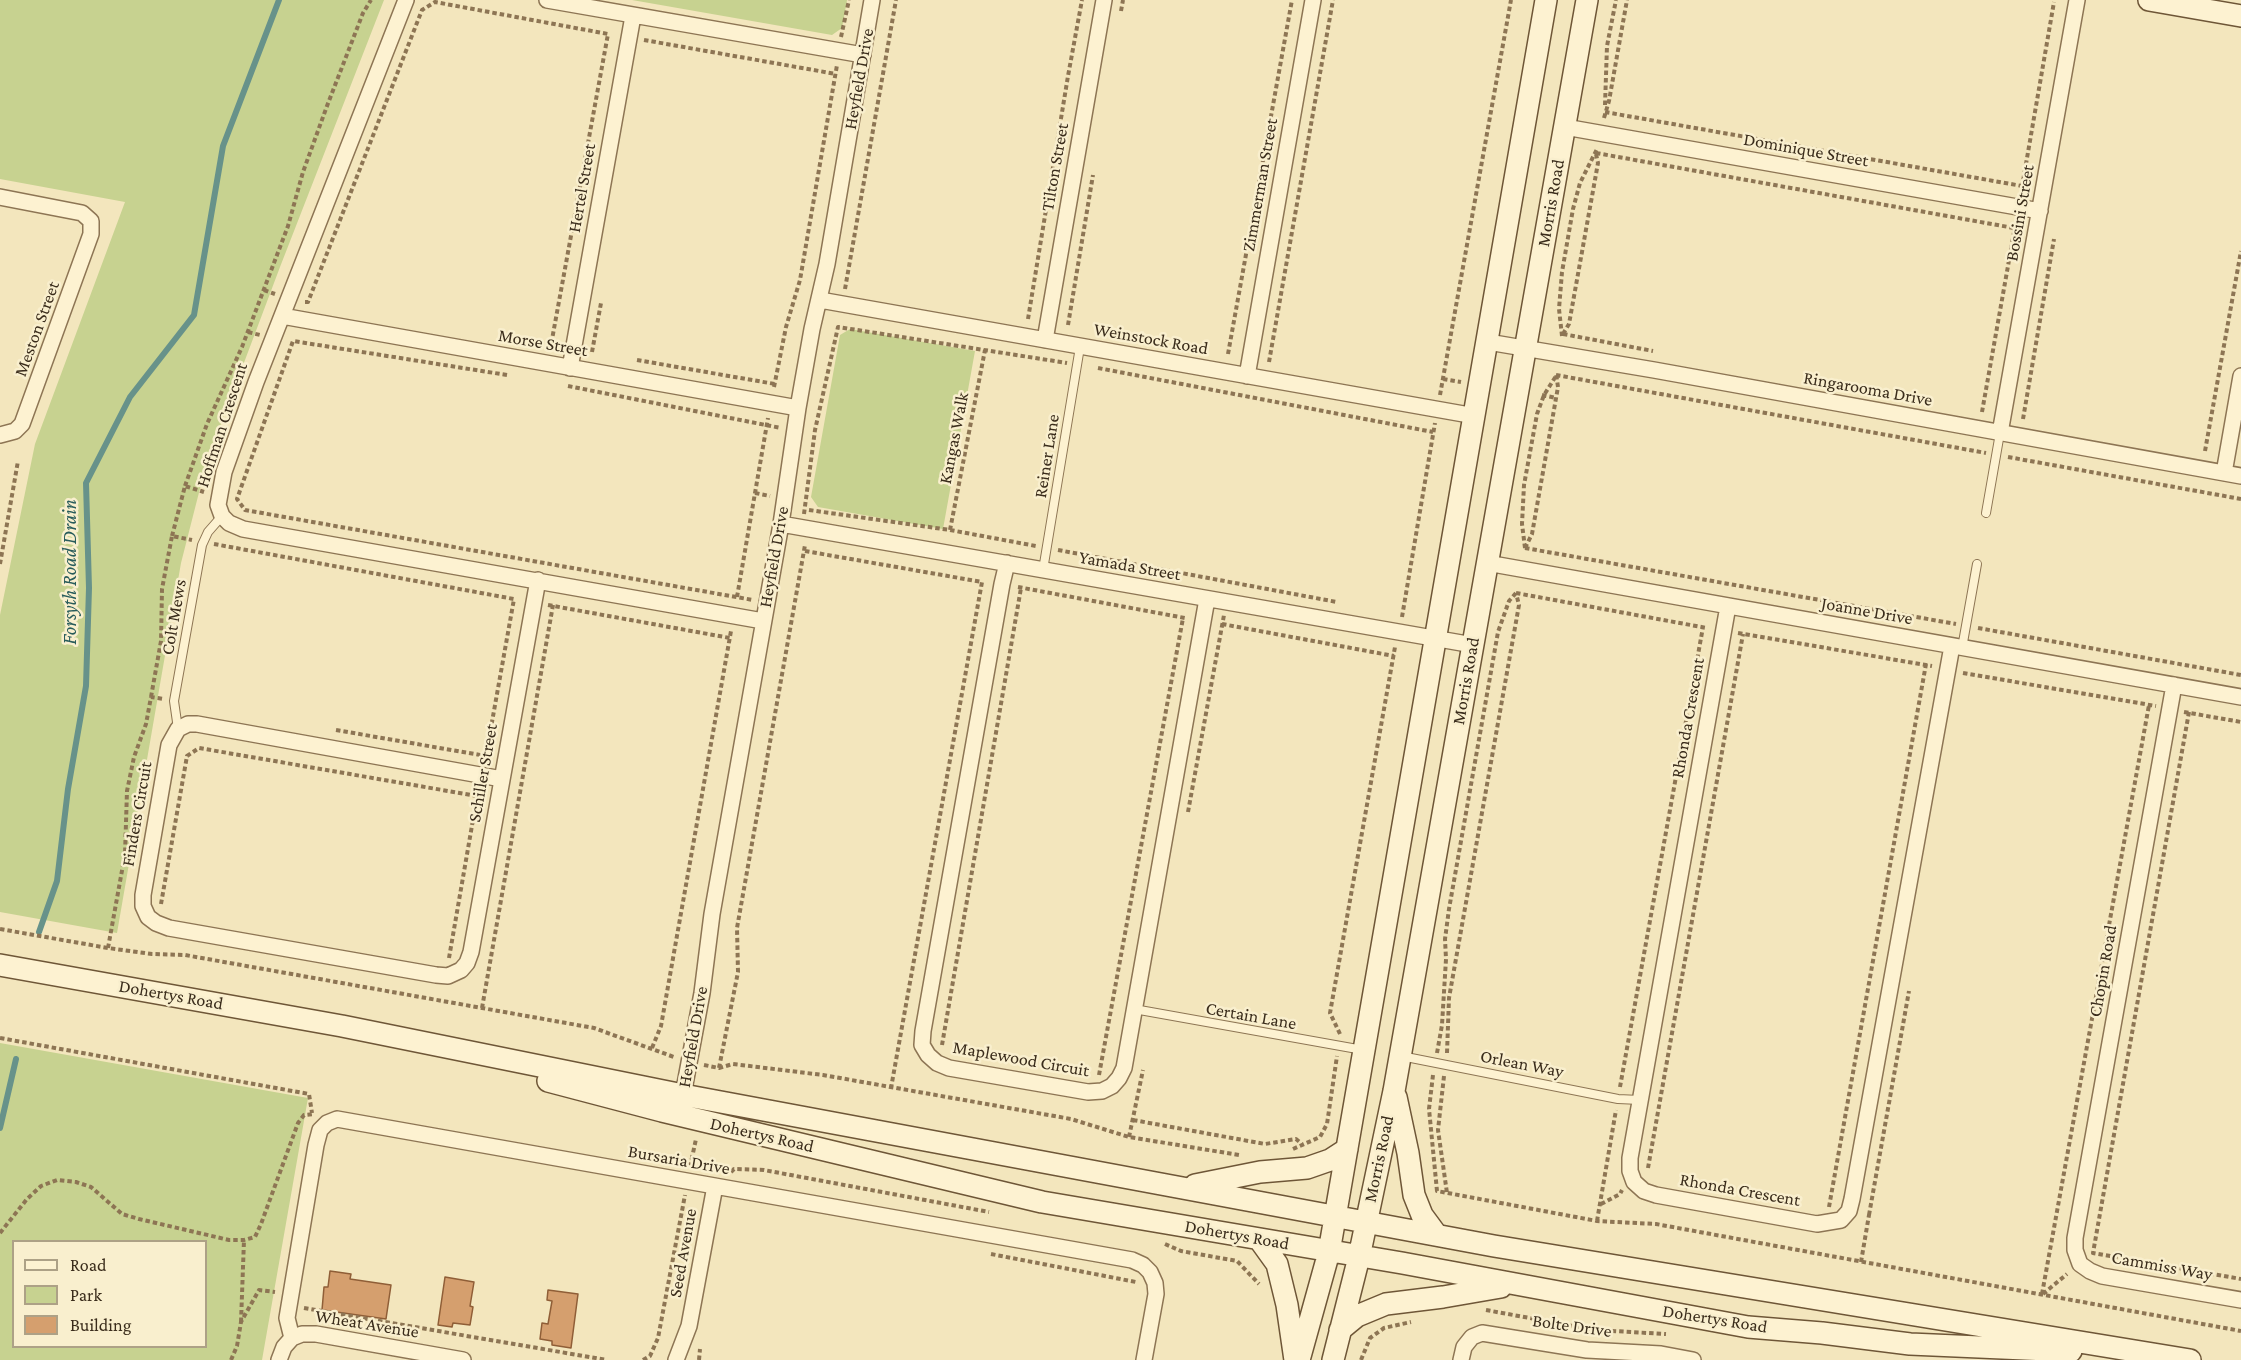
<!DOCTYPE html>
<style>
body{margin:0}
#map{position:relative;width:2241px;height:1360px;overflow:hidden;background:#f3e6bd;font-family:"Crimson Pro",serif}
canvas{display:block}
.legend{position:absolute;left:12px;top:1240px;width:195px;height:108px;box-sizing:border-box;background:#f9efce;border:2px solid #ada186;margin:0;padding:8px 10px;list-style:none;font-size:18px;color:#3a2c1b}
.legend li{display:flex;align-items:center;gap:12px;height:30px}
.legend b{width:30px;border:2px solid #ada186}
</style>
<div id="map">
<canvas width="2241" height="1360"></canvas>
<ul class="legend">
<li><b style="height:8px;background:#fdf2d1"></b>Road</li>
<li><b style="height:16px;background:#c7d290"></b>Park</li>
<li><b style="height:16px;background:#d59f6e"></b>Building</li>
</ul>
</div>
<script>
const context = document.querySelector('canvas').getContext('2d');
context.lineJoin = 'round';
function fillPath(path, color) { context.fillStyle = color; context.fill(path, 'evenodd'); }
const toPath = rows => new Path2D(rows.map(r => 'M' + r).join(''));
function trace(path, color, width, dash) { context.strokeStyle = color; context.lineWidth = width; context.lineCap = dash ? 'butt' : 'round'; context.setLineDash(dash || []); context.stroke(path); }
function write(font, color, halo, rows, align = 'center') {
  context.font = font + ' "Crimson Pro",serif'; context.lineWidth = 5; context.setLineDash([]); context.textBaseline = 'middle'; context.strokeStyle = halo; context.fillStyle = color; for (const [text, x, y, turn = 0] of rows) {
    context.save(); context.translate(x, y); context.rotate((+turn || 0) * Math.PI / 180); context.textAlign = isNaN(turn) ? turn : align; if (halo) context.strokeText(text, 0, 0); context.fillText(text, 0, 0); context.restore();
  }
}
const green = toPath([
 [0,0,384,0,280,267,207,461,181,563,117,933,0,912,0,615,35,444,125,202,0,179],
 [632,0,847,0,842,28,832,35],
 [850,329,975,351,943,529,818,507,811,497,840,335],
 [0,1043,308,1098,262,1360,0,1360],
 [14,1242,206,1242,206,1346,14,1346]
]);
const stream = toPath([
 [39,932,57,881,68,789,86,686,89,588,86,483,130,397,194,315,223,146,279,0],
 [0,1128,16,1059]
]);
const building = toPath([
 [330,1271,351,1274,350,1279,391,1285,386,1319,322,1310,324,1287,328,1287,330,1271],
 [445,1277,474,1282,470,1306,473,1307,470,1325,453,1323,452,1327,438,1325,445,1277],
 [548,1290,578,1294,571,1348,552,1345,552,1341,540,1339,542,1323,548,1324,552,1301,547,1300,548,1290]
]);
const path = toPath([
 [1121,11,1123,0],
 [841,37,849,0],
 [644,40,836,74],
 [1605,105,1607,46,1616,0],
 [1605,112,2022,186],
 [1604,118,1609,101,1627,0],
 [1596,153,2014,228],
 [2022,187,2054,2],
 [845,289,896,0],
 [264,290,275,294],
 [305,302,308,302,422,10,435,2,608,34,551,345],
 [1028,319,1068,76,1082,0],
 [1068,325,1093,175],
 [248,332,260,335],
 [1563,334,1653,351],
 [1563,334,1569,324,1598,163,1596,154],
 [1562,336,1559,309,1562,272,1573,209,1580,183,1597,149],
 [592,352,601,303],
 [1228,354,1292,0],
 [637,360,775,384],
 [1269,362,1333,0],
 [1098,368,1433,432],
 [507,375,293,341,237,499,245,510,753,600],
 [1556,375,1986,453],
 [1443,379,1461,382],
 [568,386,781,428],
 [774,387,786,327,800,280,837,65],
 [1440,395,1511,0],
 [1542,395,1556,398],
 [1982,412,2016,221],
 [2023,419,2054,239],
 [2205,451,2241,251],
 [2008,457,2241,499],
 [185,486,207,424,242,347,288,226,303,172,327,106,363,13,371,0],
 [755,493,770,496],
 [809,510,950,530,1036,546],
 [804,514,815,430,838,327,1067,363],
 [950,530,985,350],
 [172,536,185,486,204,492],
 [214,544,514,599],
 [1525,548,1956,624],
 [1525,548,1532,534,1558,387,1556,373],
 [1525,548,1522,524,1524,485,1537,414,1544,395,1556,376],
 [1058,550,1337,602],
 [805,551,982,582,891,1088],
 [0,564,18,461],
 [1018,587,1185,618],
 [1516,593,1707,628],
 [737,597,768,418],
 [548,605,730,638],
 [1402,617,1435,423],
 [1222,624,1394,656],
 [1978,628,2241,675],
 [1738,633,1932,666],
 [1963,673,2156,706],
 [151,697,161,641,162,589,172,536,192,540],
 [2184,712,2241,722],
 [2189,712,2093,1253,2241,1279],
 [336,730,486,756],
 [485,761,514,599],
 [1188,812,1224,615],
 [161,904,187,756,199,748,477,796],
 [0,929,108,948,152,954,185,955,594,1028,674,1057],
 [108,948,125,854,127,791,134,757,146,724,151,697,164,699],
 [449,958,478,791],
 [482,1008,553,605],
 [1340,1034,1330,1013,1395,647],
 [0,1038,309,1094,312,1113],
 [942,1045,1021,588],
 [652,1048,661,1026,731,631],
 [1437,1053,1442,1025,1446,959,1445,939,1449,909,1498,632,1509,601,1516,593],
 [1447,1053,1449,998,1519,605,1516,593],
 [704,1065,719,1068,733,1064,823,1075,1071,1119,1129,1137,1239,1155],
 [719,1068,738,972,737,928,805,545],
 [1099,1075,1183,618],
 [1433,1075,1429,1109,1437,1191,1597,1221,1656,1224,2241,1331],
 [1444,1076,1438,1130,1447,1193],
 [1620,1087,1703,627],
 [1133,1120,1265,1144,1296,1139,1302,1144],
 [1129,1137,1143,1070],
 [1293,1149,1320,1137,1327,1124,1337,1056],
 [690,1167,696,1139],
 [1648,1168,1743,634],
 [731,1172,734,1169,764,1170,989,1212],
 [1601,1204,1620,1194,1622,1190],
 [1829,1207,1926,664],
 [1869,1215,1909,991],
 [1597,1221,1616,1110],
 [0,1233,27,1199,41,1186,57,1180,76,1182,91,1187,122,1214,139,1219,229,1240,244,1240,255,1237,261,1224,298,1123,304,1115,314,1114],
 [1165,1244,1181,1251,1237,1261,1259,1284],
 [991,1254,1136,1282],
 [1861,1262,1869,1215],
 [2042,1294,2149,705],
 [2043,1294,2067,1274],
 [304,1308,607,1360],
 [1486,1310,1595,1330,1666,1334],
 [241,1322,244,1240],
 [231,1360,237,1346,241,1322,259,1290,275,1292],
 [643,1360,650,1356,658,1338,685,1195],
 [699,1360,700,1349],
 [1361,1360,1370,1338,1384,1328,1411,1322]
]);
const lane = toPath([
 [1986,513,2000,433],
 [1043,570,1080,347],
 [1962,648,1977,564],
 [178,729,174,701,202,545,208,532,222,516],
 [1134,1009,1363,1050],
 [1401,1056,1618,1099,1640,1100]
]);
const street = toPath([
 [406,0,256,382,224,472,218,505,222,516,229,523,243,529,763,621],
 [547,0,863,55],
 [1565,127,2040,211],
 [0,197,82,213,91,221,91,234,22,424,15,431,0,435],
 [820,300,1475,416],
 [282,316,798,408],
 [1045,340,1104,0],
 [1488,342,1654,370,2241,476],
 [570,368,633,16],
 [1247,376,1313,0],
 [2000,433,2077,0],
 [2224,473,2241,376],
 [781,524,1473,645],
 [1007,563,1002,584,923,1031,922,1045,928,1055,937,1063,949,1068,1088,1092,1102,1091,1112,1086,1119,1078,1124,1068,1207,599],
 [1487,563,2241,697],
 [1728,606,1630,1158,1630,1171,1634,1182,1644,1191,1656,1195,1817,1224,1841,1220,1849,1211,1852,1199,1952,646],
 [2174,685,2075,1238,2075,1250,2080,1264,2090,1271,2102,1276,2241,1300],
 [502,779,197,724,188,724,178,729,169,745,143,895,143,906,148,917,156,923,169,928,436,975,448,976,461,970,467,963,471,952,538,580],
 [683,1095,702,993,712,914,781,524,798,408,812,329,827,264,872,0],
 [292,1338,287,1318,316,1145,320,1130,327,1123,337,1119,1132,1260,1143,1265,1150,1272,1155,1283,1156,1294,1144,1360],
 [279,1360,284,1347,292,1338,302,1334,316,1334,463,1360],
 [676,1360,689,1326,715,1186],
 [1461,1360,1464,1347,1472,1337,1482,1333,1587,1350,1661,1354,1693,1360]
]);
const secondary = toPath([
 [2149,0,2241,16],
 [0,965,342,1026,683,1095,1494,1246,2190,1360],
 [548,1081,662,1111,1042,1202,1402,1263,1748,1327,1822,1333,1910,1344,2071,1351],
 [1396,1097,1408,1153,1414,1195,1422,1215,1436,1234],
 [1195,1185,1260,1172,1307,1168,1330,1160,1347,1149],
 [1259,1239,1277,1264,1287,1305,1295,1360],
 [1340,1330,1357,1316,1386,1304,1443,1297,1501,1287],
 [1299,1360,1329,1252,1546,0],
 [1333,1360,1359,1257,1394,1091,1587,0]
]);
const streetNames = [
 ["Heyfield Drive",859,79,-80],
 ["Dominique Street",1806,150,10],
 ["Tilton Street",1055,167,-80],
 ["Zimmerman Street",1260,185,-80],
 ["Hertel Street",582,188,-80],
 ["Morris Road",1551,203,-80],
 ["Bossini Street",2020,213,-80],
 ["Meston Street",37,329,-70],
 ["Weinstock Road",1151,339,10],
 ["Morse Street",543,343,10],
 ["Ringarooma Drive",1868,389,10],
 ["Hoffman Crescent",222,425,-72],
 ["Kangas Walk",954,438,-79],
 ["Reiner Lane",1047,456,-81],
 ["Heyfield Drive",774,557,-80],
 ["Yamada Street",1130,566,10],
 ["Joanne Drive",1867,611,10],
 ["Colt Mews",174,617,-80],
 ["Morris Road",1466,681,-80],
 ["Rhonda Crescent",1688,718,-80],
 ["Schiller Street",483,773,-80],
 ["Finders Circuit",137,814,-80],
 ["Chopin Road",2103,971,-80],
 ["Dohertys Road",171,995,10],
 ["Certain Lane",1251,1016,10],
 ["Heyfield Drive",693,1037,-80],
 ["Maplewood Circuit",1021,1059,10],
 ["Orlean Way",1522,1064,11],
 ["Dohertys Road",762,1135,13],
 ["Morris Road",1379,1159,-78],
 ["Bursaria Drive",679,1160,10],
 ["Rhonda Crescent",1740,1190,10],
 ["Dohertys Road",1237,1235,10],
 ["Seed Avenue",683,1253,-80],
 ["Cammiss Way",2162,1266,10],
 ["Dohertys Road",1715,1319,9],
 ["Wheat Avenue",367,1324,9],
 ["Bolte Drive",1572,1326,8]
];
const waterNames = [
 ["Forsyth Road Drain",70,572,-90]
];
fillPath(green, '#c7d290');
trace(stream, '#67928a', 6);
fillPath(building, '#d59f6e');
trace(building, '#8f5e37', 1.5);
trace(lane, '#8d7554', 10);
trace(street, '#8d7554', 18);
trace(secondary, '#6e5637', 24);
trace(path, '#8d7554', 4, [4.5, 3]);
trace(lane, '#fdf2d1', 8);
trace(street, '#fdf2d1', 15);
trace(secondary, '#fdf2d1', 21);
write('18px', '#3a2c1b', '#f9efce', streetNames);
write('italic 20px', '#285c5b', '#f9efce', waterNames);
</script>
